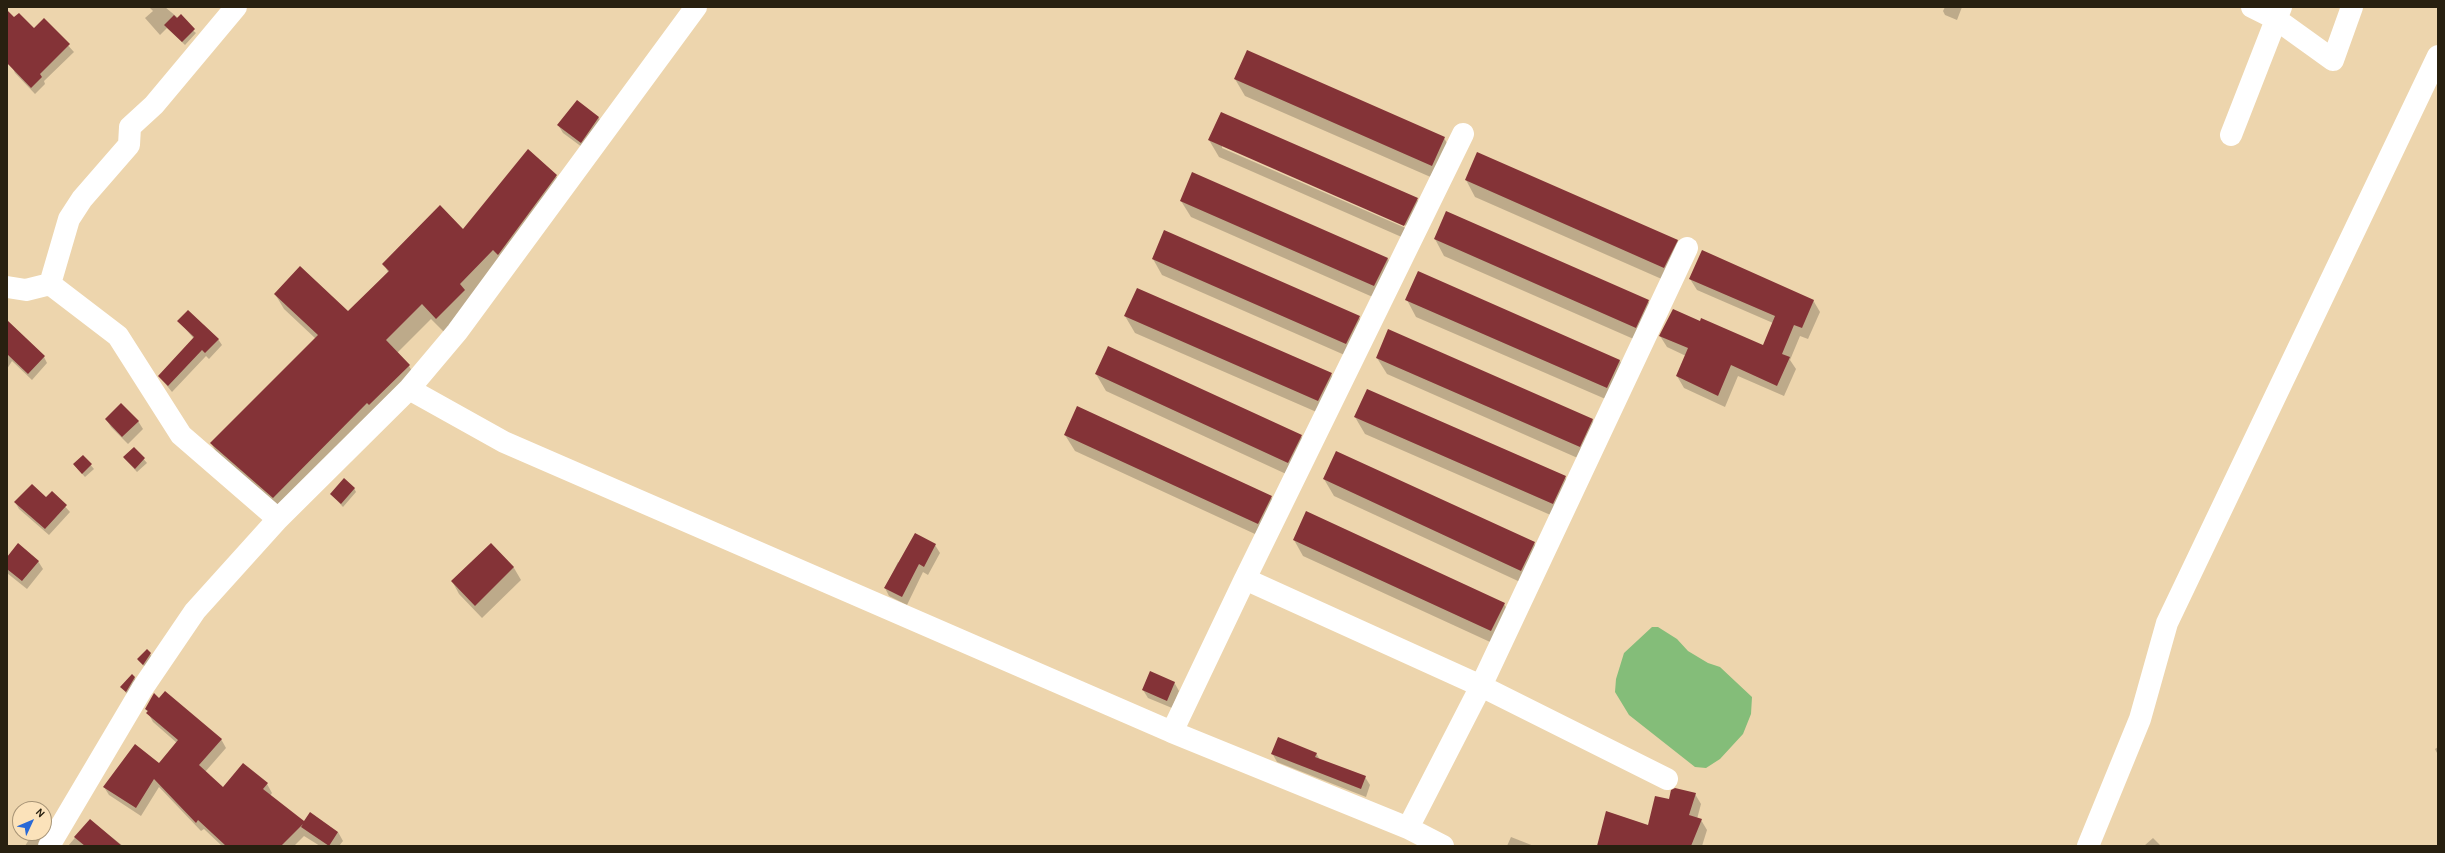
<!DOCTYPE html>
<style>
body{margin:0}
#map{position:relative;width:2445px;height:853px;overflow:hidden;background:#edd5ad;font-family:Karla,sans-serif}
canvas{display:block}
.frame{position:absolute;inset:0;border:8px solid #282010;pointer-events:none}
.north{position:absolute;left:12px;top:801px;width:40px;height:40px;box-sizing:border-box;background:#fbe2ba;border:1px solid #a79476;border-radius:50%;rotate:46deg;font-size:11px;font-weight:700;line-height:16px;text-align:center;color:#282010}
.north::after{content:'';display:block;margin:auto;width:14px;height:18px;background:#2969d6;clip-path:polygon(50% 0,100% 100%,50% 72%,0 100%)}
</style>
<div id="map">
<canvas width="2445" height="853"></canvas>
<div class="frame"></div>
<div class="north">N</div>
</div>
<script>
const context = document.querySelector('canvas').getContext('2d');
context.lineJoin = 'round';
function fillPath(path, color) { context.fillStyle = color; context.fill(path, 'evenodd'); }
const toPath = rows => new Path2D(rows.map(r => 'M' + r).join(''));
function trace(path, color, width, dash) { context.strokeStyle = color; context.lineWidth = width; context.lineCap = dash ? 'butt' : 'round'; context.setLineDash(dash || []); context.stroke(path); }
const water = toPath([
 [1652,627,1658,627,1677,639,1688,651,1708,663,1720,667,1752,697,1751,714,1743,734,1720,759,1706,768,1695,767,1629,715,1615,692,1616,679,1624,653]
]);
const shadow = toPath([
 [149,7,165,7,196,33,185,45,167,28,160,35,145,18,153,11],
 [1945,7,1962,7,1957,20,1945,15,1943,11],
 [7,11,14,19,34,29,44,19,74,52,44,81,45,84,35,94,15,73,7,56],
 [1235,79,1444,138,1454,155,1442,182,1245,96],
 [577,101,599,118,603,126,586,150,563,133,558,125],
 [1209,140,1417,199,1426,216,1413,242,1219,157],
 [1222,145,1409,227,1408,229,1222,148],
 [1193,174,1388,259,1397,276,1384,302,1191,217,1181,201],
 [556,176,565,191,445,333,431,319,397,353,409,366,418,381,282,512,220,459,211,443,316,339,284,309,275,294,348,313,388,272,384,264,463,230],
 [1466,180,1677,240,1686,257,1673,284,1475,197],
 [1447,212,1648,301,1658,317,1645,344,1444,256,1435,239],
 [1153,259,1359,317,1369,334,1356,360,1162,275],
 [1419,273,1620,361,1629,378,1617,404,1416,317,1407,300],
 [1690,279,1813,300,1820,312,1808,339,1800,336,1790,360,1796,369,1784,396,1738,376,1725,407,1684,388,1677,376,1686,356,1667,347,1660,336,1701,322,1763,347,1773,323,1697,290],
 [1125,316,1331,374,1341,391,1328,417,1135,333],
 [179,321,218,339,222,345,209,359,206,356,172,392,159,376,194,339],
 [7,328,44,357,47,363,32,380,12,361,7,369],
 [1377,358,1592,419,1602,436,1589,463,1387,374],
 [1096,374,1301,436,1310,453,1297,479,1106,391],
 [1355,417,1565,477,1575,494,1562,520,1365,434],
 [106,419,138,421,143,429,128,444,111,427],
 [1065,435,1271,497,1281,513,1268,540,1075,451],
 [134,448,147,463,137,472,124,458],
 [83,456,94,469,85,477,74,465],
 [1324,479,1534,543,1544,560,1531,587,1334,496],
 [354,488,356,492,343,507,331,494],
 [52,492,70,512,49,535,19,509,15,502,46,499],
 [1294,540,1504,604,1514,620,1501,647,1303,556],
 [491,544,514,568,521,580,482,618,459,594,452,581],
 [935,545,940,553,928,575,923,572,907,605,889,596,885,588,898,562,900,563],
 [7,559,38,561,43,569,27,589,7,573],
 [150,654,153,658,146,668,138,660],
 [134,677,137,681,128,695,121,687],
 [1174,682,1179,691,1172,708,1148,698,1143,690],
 [159,699,221,739,226,748,205,772,223,789,243,764,267,784,272,793,270,796,305,823,338,832,343,841,339,846,320,846,304,836,294,846,222,846,204,829,201,831,159,787,141,816,109,795,104,787,159,764,177,743,153,722,148,713,146,709],
 [2438,747,2438,755,2435,749],
 [1272,753,1316,753,1320,760,1365,777,1370,785,1366,797,1277,762],
 [1695,794,1701,804,1697,819,1701,820,1707,830,1702,846,1598,846,1649,826,1669,801],
 [90,820,123,846,68,846],
 [33,833,40,836,46,846,25,846],
 [1511,837,1534,846,1507,846],
 [2153,838,2161,846,2144,846]
]);
const building = toPath([
 [7,10,14,17,19,13,34,28,44,18,70,44,40,74,42,77,31,88,7,63],
 [181,14,195,29,182,42,164,25,174,15,177,18],
 [1247,50,1445,137,1432,166,1234,79],
 [577,100,599,117,581,143,557,125],
 [1221,112,1418,198,1404,226,1208,140],
 [528,149,557,175,498,255,493,250,460,284,465,290,436,319,422,304,386,340,410,365,369,405,367,403,273,498,210,443,318,335,274,294,300,266,348,311,389,271,382,264,440,205,463,229],
 [1477,152,1678,240,1664,268,1465,180],
 [1192,172,1388,258,1374,286,1180,201],
 [1446,211,1649,300,1636,328,1434,239],
 [1164,230,1360,316,1346,344,1152,259],
 [1702,250,1814,300,1802,328,1794,325,1782,354,1790,357,1777,386,1731,365,1718,396,1676,376,1688,348,1659,336,1673,309,1700,321,1701,318,1763,345,1775,316,1689,279],
 [1418,271,1620,360,1607,388,1405,300],
 [1137,288,1332,373,1318,401,1124,316],
 [188,310,219,339,205,353,202,350,168,386,158,376,194,337,177,321],
 [7,320,45,356,28,374,7,354],
 [1388,329,1593,419,1580,447,1376,358],
 [1108,346,1302,435,1288,463,1095,374],
 [1367,389,1566,476,1553,504,1354,417],
 [121,403,139,421,122,437,105,419],
 [1077,406,1272,496,1258,524,1064,435],
 [134,447,145,458,135,469,123,457],
 [1336,451,1535,542,1521,571,1323,479],
 [83,455,92,464,82,474,73,464],
 [344,478,355,488,341,504,330,494],
 [32,484,46,497,52,491,67,505,45,529,14,502],
 [1306,511,1505,603,1491,631,1293,540],
 [915,533,936,544,924,567,919,564,902,597,884,588],
 [18,543,39,561,22,581,7,569,7,557],
 [491,543,514,567,475,606,451,581],
 [147,649,151,653,143,665,137,659],
 [1150,671,1175,682,1167,701,1142,690],
 [132,674,135,677,126,692,120,687],
 [165,691,222,739,199,765,223,787,243,763,268,783,263,789,304,821,310,812,338,832,329,846,301,827,303,824,281,846,226,846,198,820,196,823,154,779,136,808,103,787,135,744,159,763,178,740,146,713,148,711,145,709,154,693,159,698],
 [1278,737,1317,753,1315,757,1366,776,1361,789,1271,754],
 [1675,788,1696,793,1689,815,1702,819,1691,846,1597,846,1606,811,1648,825,1655,796,1669,799,1671,790],
 [90,819,122,846,85,846,74,837]
]);
const minor = toPath([
 [236,7,154,105,130,127,129,145,82,199,69,219,50,284,118,336,181,435,278,519],
 [2252,7,2276,19,2333,60,2352,7],
 [1463,134,1245,579,1481,686,1667,779],
 [2231,135,2281,7],
 [7,287,26,290,50,284],
 [409,389,504,442,1172,732,1408,828,1443,846],
 [1172,732,1245,579],
 [1408,828,1481,686,1687,248],
 [49,846,142,689,195,611,278,519,409,389,457,332,696,7],
 [2088,846,2140,719,2167,623,2438,56]
]);
fillPath(water, '#84bd79');
fillPath(shadow, '#0003');
fillPath(building, '#843337');
trace(minor, '#fff', 22);
</script>
